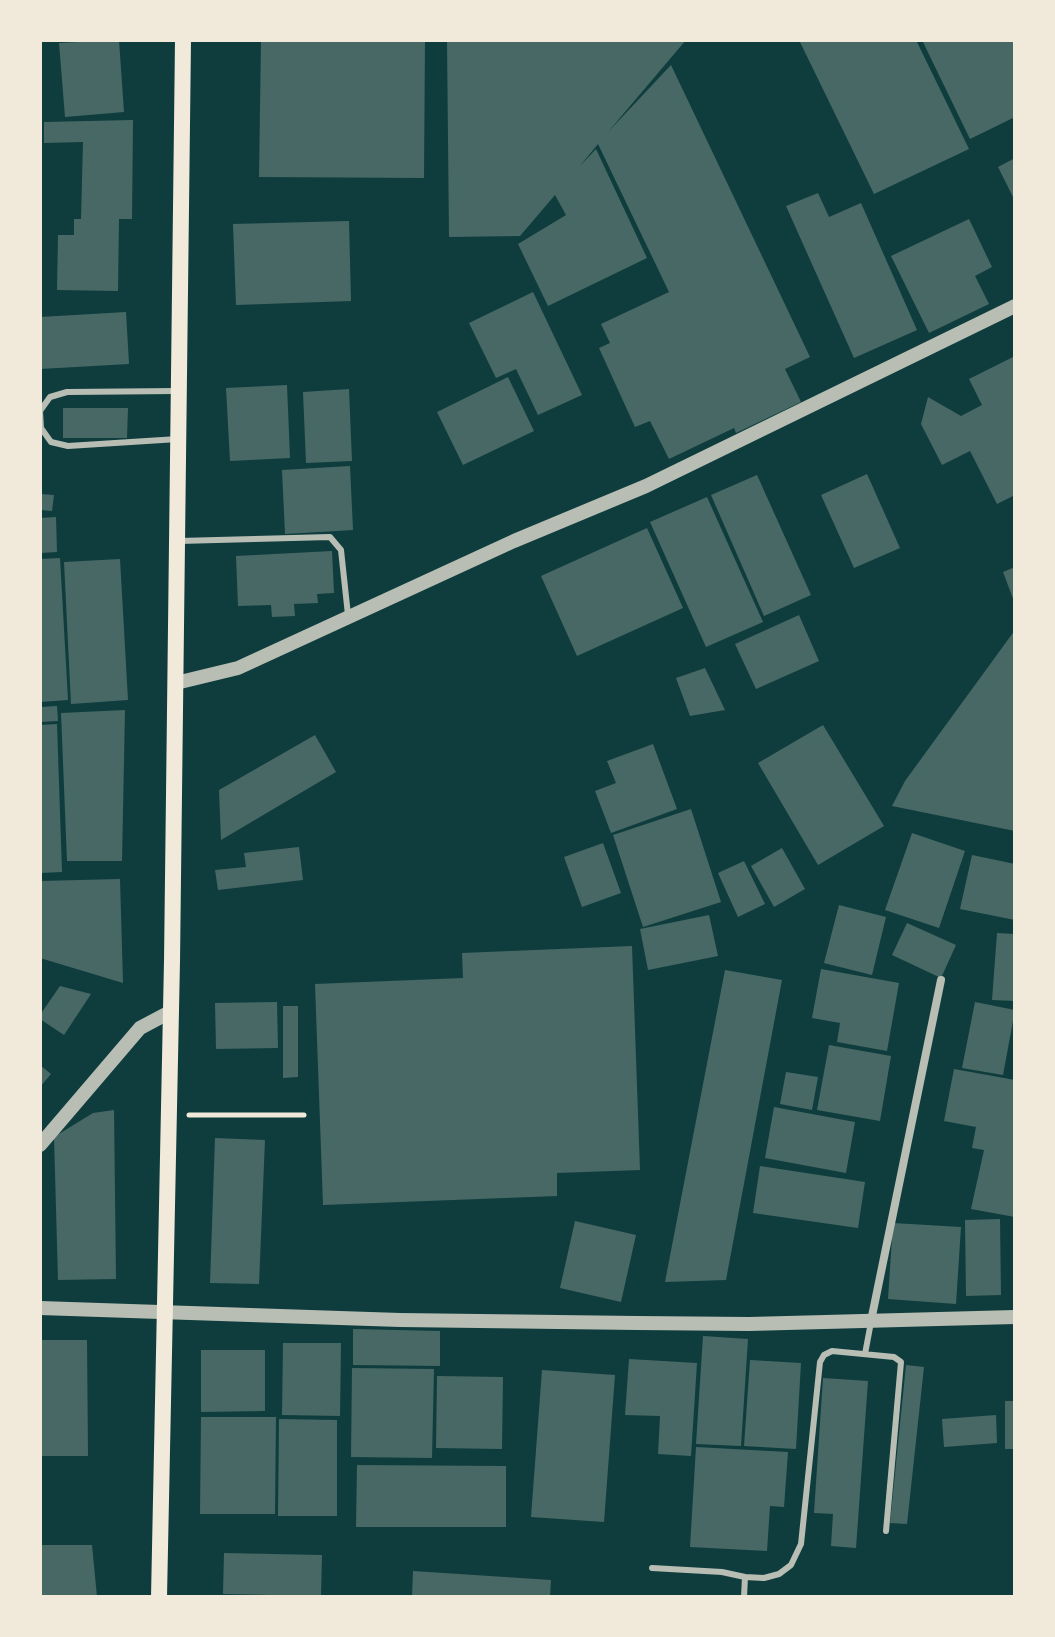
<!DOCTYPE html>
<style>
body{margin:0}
#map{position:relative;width:1055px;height:1637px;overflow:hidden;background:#0f3d3e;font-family:Montserrat,sans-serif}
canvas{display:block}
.frame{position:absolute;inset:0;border:42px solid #f1e9da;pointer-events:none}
</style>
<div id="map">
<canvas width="1055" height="1637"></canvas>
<div class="frame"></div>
</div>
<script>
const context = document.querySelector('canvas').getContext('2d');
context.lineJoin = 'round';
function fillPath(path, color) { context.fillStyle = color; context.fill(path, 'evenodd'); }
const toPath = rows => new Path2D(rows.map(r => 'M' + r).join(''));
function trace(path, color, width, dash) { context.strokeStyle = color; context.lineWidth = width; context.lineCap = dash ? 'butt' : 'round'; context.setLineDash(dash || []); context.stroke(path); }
const building = toPath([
 [119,40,124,112,65,117,59,43],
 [261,40,425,40,424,178,259,177],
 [447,40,686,40,608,132,671,65,810,357,785,369,801,402,736,433,734,428,669,459,650,421,635,427,599,348,610,343,601,324,669,292,598,144,579,167,596,149,647,258,548,306,518,244,566,215,555,195,520,236,449,237],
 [799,40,916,40,969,149,874,194],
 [922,40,1015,40,1015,117,970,139],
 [133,120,132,219,119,219,118,291,57,290,58,235,74,235,74,219,81,219,83,142,44,143,44,122],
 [1015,158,1015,201,998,167],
 [818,193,829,217,861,203,917,330,854,358,786,206],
 [969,219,992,267,975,276,989,304,929,333,891,256],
 [349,221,351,301,236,305,233,224],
 [533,292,582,395,538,415,516,369,496,378,469,323],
 [126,312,129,364,40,369,40,317],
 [1015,356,1015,495,997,504,970,451,942,465,921,424,928,397,961,416,982,405,969,379],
 [508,377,534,431,463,465,437,412],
 [287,385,290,458,230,461,226,388],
 [349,389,352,461,306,463,303,392],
 [63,408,128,408,127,438,63,438],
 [350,466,353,530,285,534,282,470],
 [867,474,900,548,854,568,821,495],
 [757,475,811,595,764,616,711,495],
 [40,494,54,495,52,511,40,510],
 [707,497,763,622,706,647,650,522],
 [56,517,57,552,40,553,40,518],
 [647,528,683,608,577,656,541,576],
 [332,551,334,593,317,594,318,603,294,604,295,616,272,617,271,605,238,606,236,556],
 [60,558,68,700,40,702,40,559],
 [120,559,128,700,71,704,64,562],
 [1015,567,1015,604,1003,572],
 [799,615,819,661,756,689,735,644],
 [1015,630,1015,831,892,806,905,781],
 [705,668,725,710,690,716,676,678],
 [57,706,58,721,40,722,40,707],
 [125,710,122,861,67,861,61,713],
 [57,724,62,872,40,873,40,725],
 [823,725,884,826,818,865,758,763],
 [315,735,336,772,221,840,219,790],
 [653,744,677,809,611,833,595,791,616,783,607,761],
 [691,809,721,902,643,927,613,835],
 [912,833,965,851,939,928,885,910],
 [603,843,621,893,582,907,564,857],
 [299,847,303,880,218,890,215,870,246,867,244,853],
 [782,848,805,889,774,907,751,866],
 [972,855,1015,864,1015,920,960,909],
 [744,861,765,904,738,917,718,873],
 [120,879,123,983,40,958,40,881],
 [839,905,886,917,872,975,824,963],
 [709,915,718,956,648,970,640,929],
 [907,923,956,945,941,978,892,955],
 [997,933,1015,934,1015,1001,992,1000],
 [632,946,640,1170,557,1173,557,1196,323,1205,315,984,463,978,462,953],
 [821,969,899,983,887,1051,837,1042,840,1023,812,1018],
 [725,970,782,980,726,1280,665,1282],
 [60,986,91,994,64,1035,40,1019,40,1015],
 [277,1002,278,1048,216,1049,215,1003],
 [975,1002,1015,1010,1003,1075,962,1068],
 [283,1006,298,1006,298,1077,283,1078],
 [829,1045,891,1056,880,1121,817,1110],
 [40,1065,51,1074,40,1087],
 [954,1069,1015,1080,1015,1217,971,1209,984,1150,972,1148,976,1127,944,1121],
 [786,1072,818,1077,812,1110,780,1104],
 [774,1107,855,1122,846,1173,765,1158],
 [114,1110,116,1279,58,1280,54,1137,93,1113],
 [215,1138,265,1140,259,1284,210,1283],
 [760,1166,865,1182,858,1228,753,1213],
 [1000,1219,1001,1295,966,1296,965,1220],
 [575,1221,636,1235,621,1302,560,1288],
 [893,1223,961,1227,956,1304,888,1299],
 [353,1329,440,1331,440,1366,353,1365],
 [703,1336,748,1339,741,1446,696,1444],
 [40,1340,87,1340,88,1456,40,1456],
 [283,1343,341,1343,340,1416,282,1415],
 [201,1350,265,1350,265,1411,201,1412],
 [629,1359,697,1363,691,1456,658,1454,660,1416,625,1415],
 [750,1360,801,1363,796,1449,744,1446],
 [906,1365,924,1367,907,1524,890,1523],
 [352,1368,434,1369,432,1458,351,1457],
 [542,1370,615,1375,604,1522,531,1517],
 [437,1376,503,1377,502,1449,436,1448],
 [823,1378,868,1381,856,1548,831,1546,833,1514,814,1513],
 [1005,1401,1015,1401,1015,1449,1005,1449],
 [996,1415,997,1443,944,1447,942,1419],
 [201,1417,276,1417,275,1514,200,1514],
 [279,1419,337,1420,337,1516,278,1516],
 [696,1447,788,1452,784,1507,770,1506,767,1551,690,1547],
 [357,1465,506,1466,506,1527,356,1527],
 [40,1545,92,1545,97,1597,40,1597],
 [224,1553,322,1555,321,1596,223,1594],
 [413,1571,551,1580,550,1597,412,1597]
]);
const path = toPath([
 [189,1115,304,1115]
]);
const service = toPath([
 [176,391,67,392,50,397,40,411,41,428,51,442,68,446,178,439],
 [179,541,330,537,341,550,348,615],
 [865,1354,871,1322],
 [652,1568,722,1572,745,1577],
 [744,1597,745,1577,764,1578,779,1574,791,1565,801,1544,820,1362,824,1355,832,1351,894,1357,901,1362,886,1531]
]);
const minor = toPath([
 [871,1321,941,980]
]);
const tertiary = toPath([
 [176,683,238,668,514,541,646,486,1015,306],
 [40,1145,140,1028,172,1011],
 [40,1308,400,1320,637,1323,749,1324,1015,1317]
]);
const secondary = toPath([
 [159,1597,172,961,183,40]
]);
fillPath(building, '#486865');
trace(path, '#f1e9da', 5);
trace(service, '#b8beb3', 6);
trace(minor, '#b8beb3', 8);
trace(tertiary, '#b8beb3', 14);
trace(secondary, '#f1e9da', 16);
</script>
